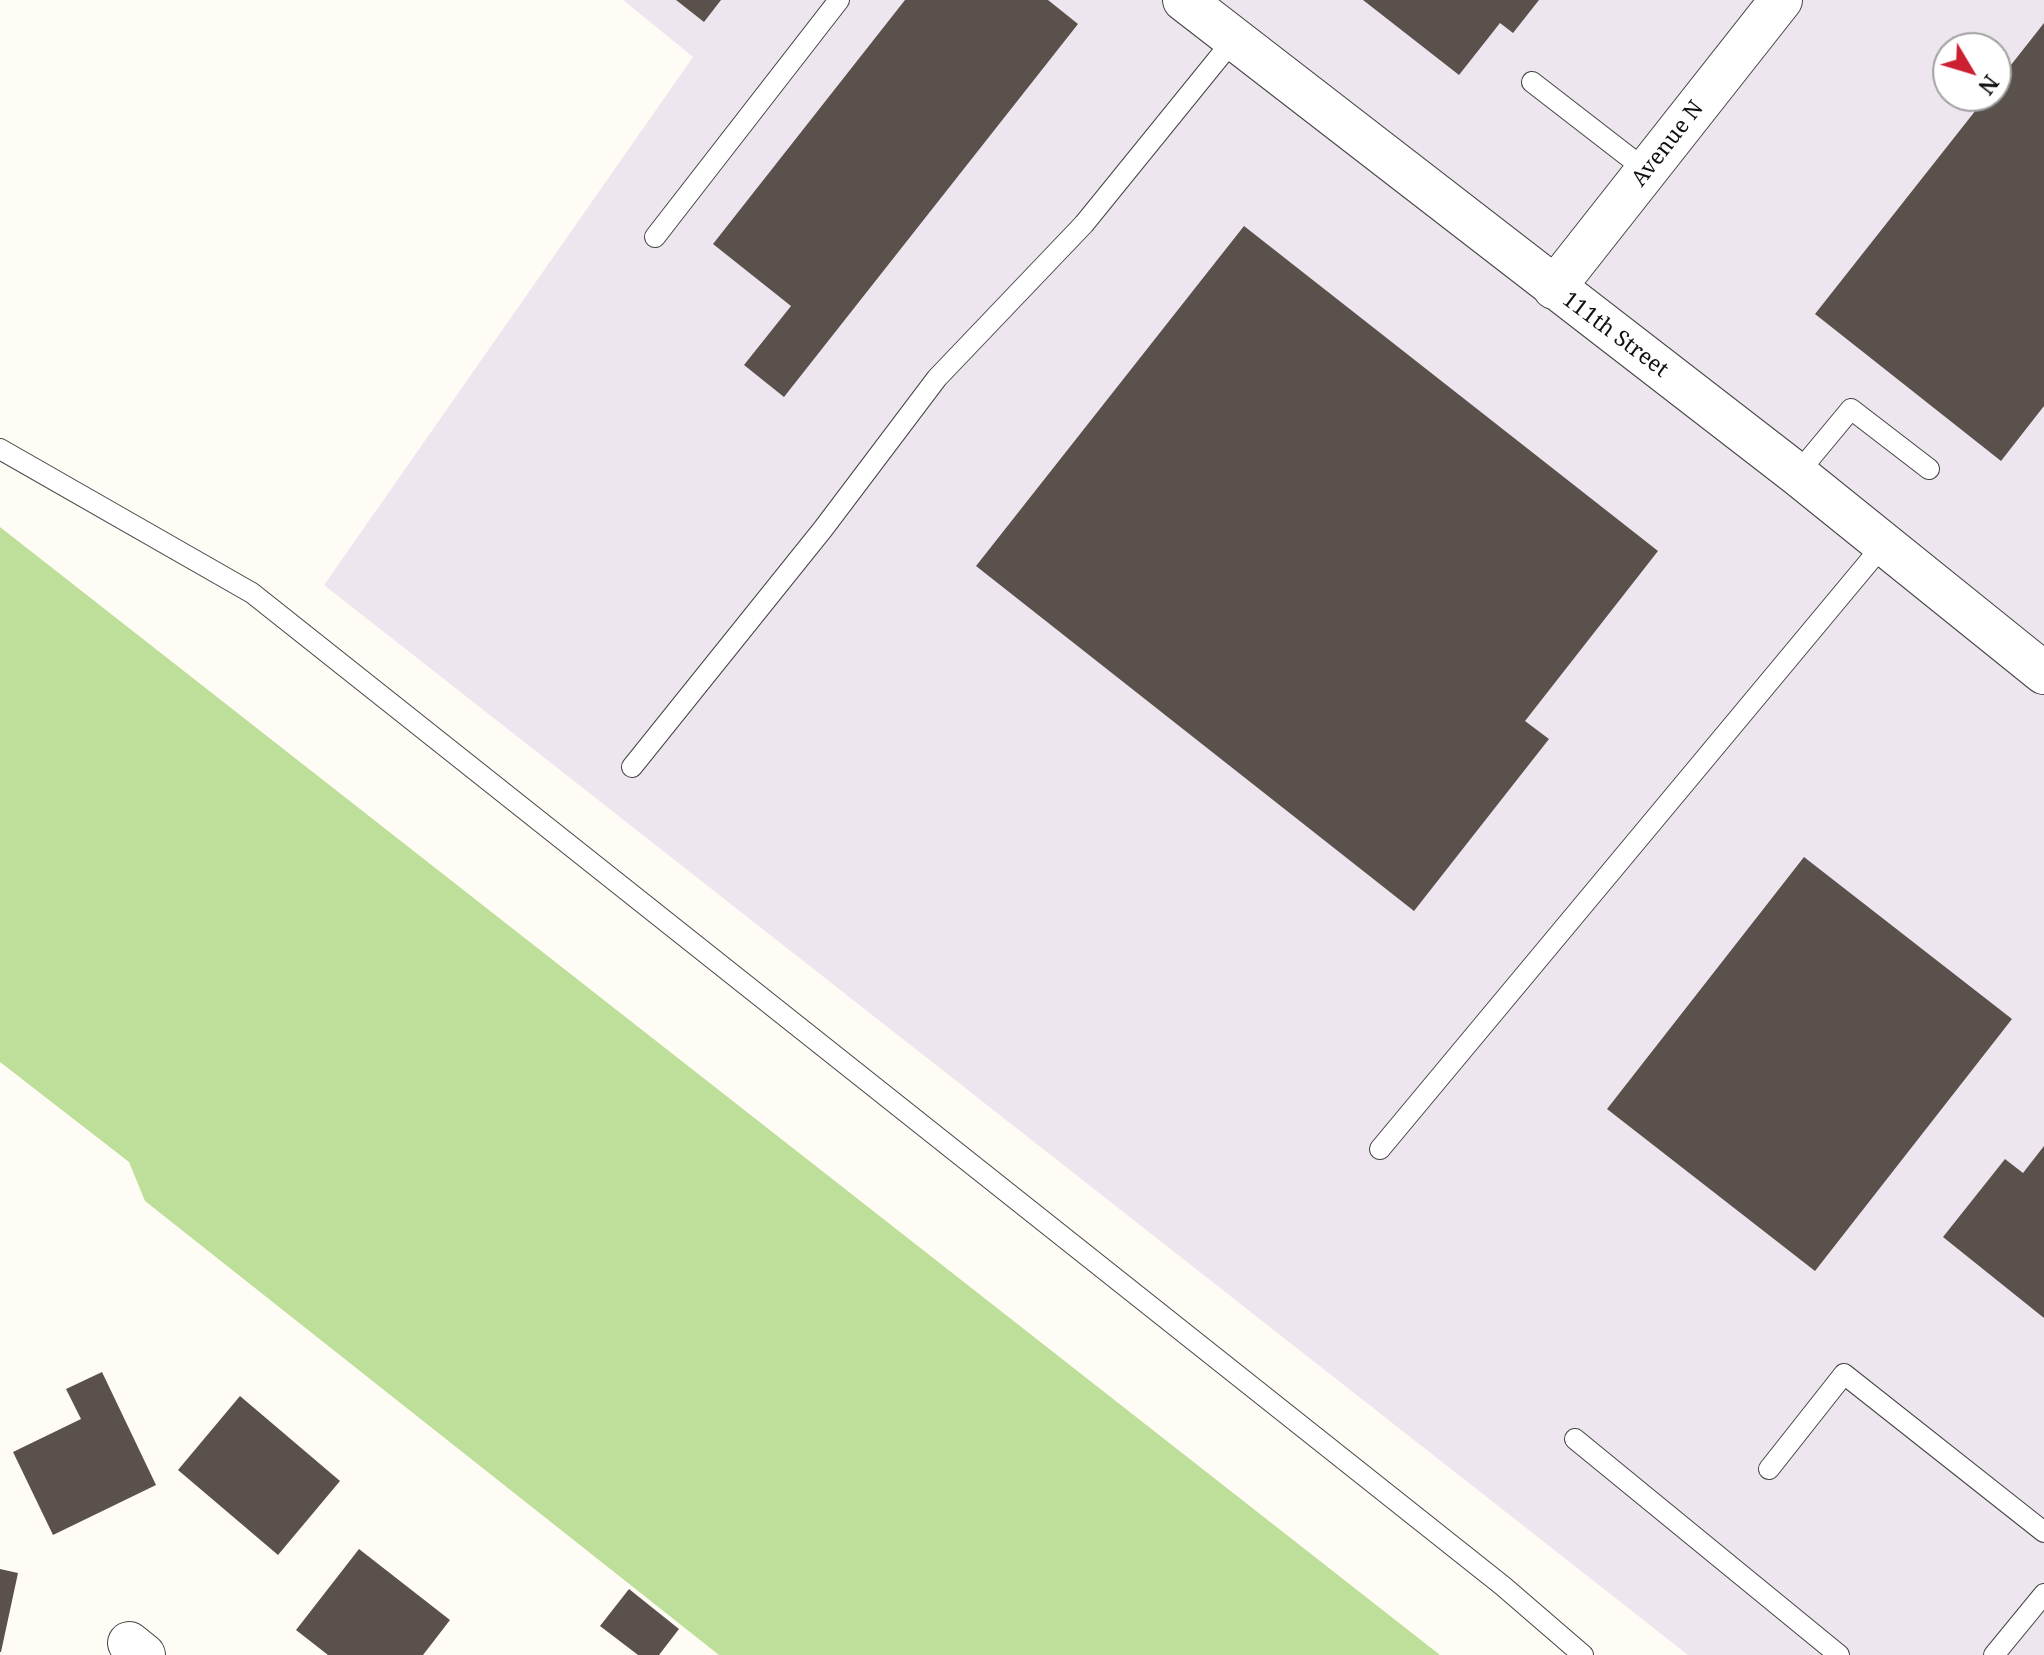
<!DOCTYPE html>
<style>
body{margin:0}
#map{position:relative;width:2044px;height:1655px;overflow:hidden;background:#fffcf5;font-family:"Noto Serif",serif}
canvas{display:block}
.north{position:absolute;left:1932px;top:32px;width:80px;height:80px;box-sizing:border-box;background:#fff;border:2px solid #a0a0a0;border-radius:50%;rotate:128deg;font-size:22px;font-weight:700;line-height:32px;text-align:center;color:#111}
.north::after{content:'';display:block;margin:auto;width:28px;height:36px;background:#cb1f32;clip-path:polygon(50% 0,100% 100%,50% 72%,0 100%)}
</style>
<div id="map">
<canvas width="2044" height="1655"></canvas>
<div class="north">N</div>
</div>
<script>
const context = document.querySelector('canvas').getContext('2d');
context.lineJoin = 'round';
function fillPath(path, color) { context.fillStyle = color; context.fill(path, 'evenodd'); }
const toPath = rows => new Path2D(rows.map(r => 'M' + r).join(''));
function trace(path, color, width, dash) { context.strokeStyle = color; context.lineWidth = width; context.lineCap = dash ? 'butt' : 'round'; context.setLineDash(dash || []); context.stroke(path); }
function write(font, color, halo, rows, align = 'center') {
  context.font = font + ' "Noto Serif",serif'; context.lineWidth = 8; context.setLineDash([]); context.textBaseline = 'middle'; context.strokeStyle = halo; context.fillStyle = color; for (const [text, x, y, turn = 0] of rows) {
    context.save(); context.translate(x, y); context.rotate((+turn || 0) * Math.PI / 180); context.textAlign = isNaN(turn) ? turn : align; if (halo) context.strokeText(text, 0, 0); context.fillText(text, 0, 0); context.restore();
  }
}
const industrial = toPath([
 [623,0,2044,0,2044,1655,1688,1655,324,585,693,57],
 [1948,48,1996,48,1996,96,1948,96]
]);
const forest = toPath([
 [0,527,1440,1655,719,1655,145,1201,129,1162,0,1062]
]);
const building = toPath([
 [676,0,721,0,704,22],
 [905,0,1048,0,1078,24,784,397,744,365,791,306,713,244],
 [1363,0,1539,0,1513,33,1500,23,1459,75],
 [2044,23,2044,406,2001,461,1815,314,1987,96,1996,96,1996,84],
 [1244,226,1658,551,1525,721,1549,739,1414,911,976,566],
 [1804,857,2012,1019,1815,1271,1607,1109],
 [2044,1146,2044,1318,1943,1237,2005,1159,2023,1173],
 [102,1372,156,1485,53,1535,13,1452,81,1419,66,1389],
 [240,1396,340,1481,278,1555,178,1470],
 [359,1549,450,1620,423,1655,328,1655,296,1630],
 [0,1569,18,1573,1,1652,0,1652],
 [629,1589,679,1629,659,1655,638,1655,600,1626]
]);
const lane = toPath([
 [1532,82,1647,171],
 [655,237,839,0],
 [0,449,252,593,1503,1586,1583,1655],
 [1797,474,1851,409,1929,469],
 [632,767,823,529,937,378,1084,224,1234,39],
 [1380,1149,1883,545],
 [1575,1439,1839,1655],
 [1769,1469,1844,1374,2044,1532],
 [1994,1655,2044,1594]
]);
const street = toPath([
 [1184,0,1797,474,2044,673],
 [1554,288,1781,0],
 [129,1643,144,1655]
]);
const streetNames = [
 ["Avenue N",1668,144,-52],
 ["111th Street",1615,335,37]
];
fillPath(industrial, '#eee6ef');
fillPath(forest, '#bddf99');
fillPath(building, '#5b514c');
trace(lane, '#444', 22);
trace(street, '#444', 44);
trace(lane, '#fff', 20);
trace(street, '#fff', 42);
write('22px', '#111', '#fff', streetNames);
</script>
